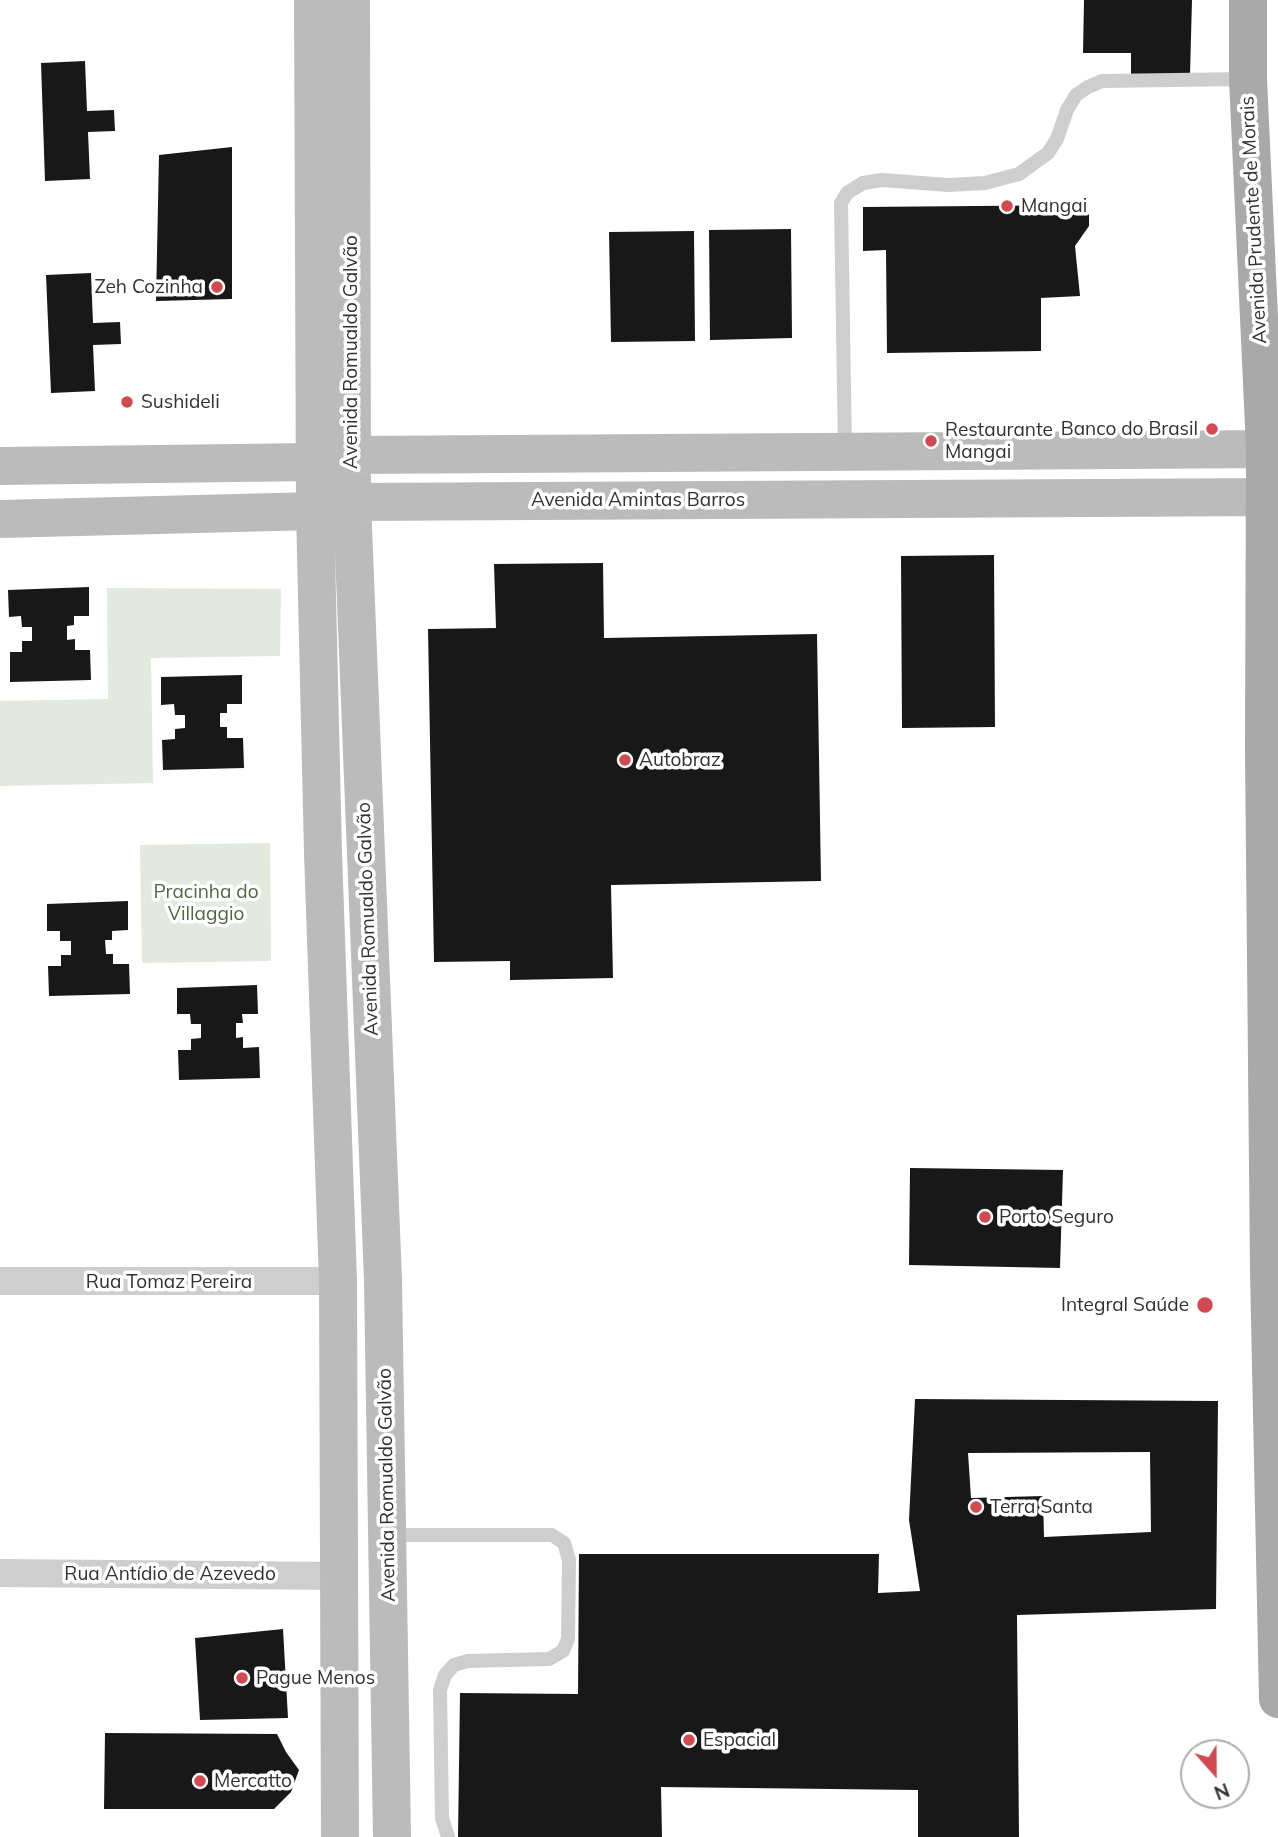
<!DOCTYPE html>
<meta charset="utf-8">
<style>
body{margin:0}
#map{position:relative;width:1278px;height:1837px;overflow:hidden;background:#fff;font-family:Mulish,sans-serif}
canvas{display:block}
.north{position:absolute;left:1180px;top:1739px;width:70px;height:70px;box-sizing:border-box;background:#fff;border:2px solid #adadad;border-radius:50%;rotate:159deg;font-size:19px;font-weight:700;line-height:28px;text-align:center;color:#313131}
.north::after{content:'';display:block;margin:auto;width:24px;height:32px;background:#cf4b51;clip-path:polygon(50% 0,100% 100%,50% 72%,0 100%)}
</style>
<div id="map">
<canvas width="1278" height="1837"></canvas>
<div class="north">N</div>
</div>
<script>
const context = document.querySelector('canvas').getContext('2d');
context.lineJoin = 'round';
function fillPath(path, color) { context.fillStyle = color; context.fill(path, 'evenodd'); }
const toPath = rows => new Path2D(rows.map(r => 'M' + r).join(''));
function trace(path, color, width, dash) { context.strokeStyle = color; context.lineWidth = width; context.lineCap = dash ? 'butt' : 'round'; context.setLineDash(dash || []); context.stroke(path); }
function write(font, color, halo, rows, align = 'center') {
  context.font = font + ' Mulish,sans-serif'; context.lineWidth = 7; context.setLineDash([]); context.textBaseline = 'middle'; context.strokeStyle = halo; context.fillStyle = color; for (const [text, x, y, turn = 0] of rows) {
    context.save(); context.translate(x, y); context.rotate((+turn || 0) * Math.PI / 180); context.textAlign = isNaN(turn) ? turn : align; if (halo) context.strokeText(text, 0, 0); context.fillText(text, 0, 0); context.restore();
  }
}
const green = toPath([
 [107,588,281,589,280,656,151,658,153,783,0,786,0,701,108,699],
 [270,843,271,961,142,963,140,845]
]);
const building = toPath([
 [1084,0,1192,0,1190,75,1131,74,1131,53,1083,53],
 [85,61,87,111,114,110,115,131,88,132,90,179,45,181,41,63],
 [232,147,232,299,156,301,159,155],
 [1089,205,1089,226,1075,246,1080,296,1041,298,1041,351,887,353,886,250,863,251,863,207],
 [791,229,792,338,710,340,709,230],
 [694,231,695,341,611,342,609,232],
 [91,273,93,323,120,322,121,344,93,345,95,391,51,393,46,275],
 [994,555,995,727,902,728,901,556],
 [603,563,604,638,817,634,821,881,611,885,613,978,510,980,510,961,434,962,428,629,496,628,494,564],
 [89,587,89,616,74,616,74,625,67,626,67,640,75,639,75,650,90,650,91,680,10,682,10,652,22,652,22,641,32,641,32,627,22,627,21,616,9,617,8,590],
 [242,675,242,704,227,704,227,713,220,713,220,727,227,727,227,738,243,738,244,768,163,770,162,740,175,739,175,729,185,728,185,715,175,715,174,704,161,705,161,677],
 [128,901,128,930,112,931,112,940,105,940,106,954,113,954,113,964,129,964,130,994,49,996,48,966,61,966,61,955,71,955,71,941,60,941,60,931,47,931,47,904],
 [257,985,258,1014,242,1014,243,1023,236,1023,236,1038,243,1037,243,1048,259,1047,260,1078,179,1080,178,1050,191,1050,191,1039,201,1038,201,1024,191,1024,190,1014,177,1014,177,988],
 [910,1168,1063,1170,1060,1268,909,1265],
 [915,1399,1218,1401,1216,1609,1017,1615,1019,1837,918,1837,918,1790,661,1787,662,1837,458,1837,460,1693,578,1694,579,1554,879,1554,878,1593,920,1591,909,1520],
 [1150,1452,1151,1532,1044,1537,1043,1496,971,1498,968,1453],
 [283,1629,288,1718,200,1720,195,1638],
 [105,1733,277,1734,286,1752,299,1770,291,1792,274,1809,104,1809]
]);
const service = toPath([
 [845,451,841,203,847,193,863,183,882,180,948,185,985,183,1019,174,1048,153,1057,139,1067,110,1076,95,1088,87,1102,81,1246,79],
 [389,1535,552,1535,564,1543,569,1560,568,1639,563,1651,549,1659,468,1661,454,1665,445,1675,440,1690,442,1818,448,1837]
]);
const minor = toPath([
 [0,1281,338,1281],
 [0,1573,340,1576]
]);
const secondary = toPath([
 [313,0,315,511,323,853,338,1281,340,1837],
 [351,0,352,502,383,1280,392,1837],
 [0,466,314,462,351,455,1278,449],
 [0,519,315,511,352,502,1278,497]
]);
const primary = toPath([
 [1248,0,1248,79,1265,448,1264,750,1269,1271,1278,1699]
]);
const markers = [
 [1007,206,7,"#cf4b51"],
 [217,287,7,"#cf4b51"],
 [127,402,7,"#cf4b51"],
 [1212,429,7,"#cf4b51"],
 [931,441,7,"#cf4b51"],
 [625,760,7,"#cf4b51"],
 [985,1217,7,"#cf4b51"],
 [1205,1305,9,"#cf4b51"],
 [976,1507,7,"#cf4b51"],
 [242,1678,7,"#cf4b51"],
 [689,1740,7,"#cf4b51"],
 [200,1781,7,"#cf4b51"]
];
const poiNames = [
 ["Mangai",1021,206],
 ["Zeh Cozinha",203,287,"right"],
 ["Sushideli",141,402],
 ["Banco do Brasil",1198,429,"right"],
 ["Restaurante",945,430],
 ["Mangai",945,452],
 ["Autobraz",639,760],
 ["Porto Seguro",999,1217],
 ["Integral Saúde",1189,1305,"right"],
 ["Terra Santa",990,1507],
 ["Pague Menos",256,1678],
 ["Espacial",703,1740],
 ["Mercatto",214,1781]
];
const streetNames = [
 ["Avenida Prudente de Morais",1254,220,-93],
 ["Avenida Romualdo Galvão",351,352,-90],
 ["Avenida Amintas Barros",638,500],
 ["Avenida Romualdo Galvão",368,919,-92],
 ["Rua Tomaz Pereira",169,1282],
 ["Avenida Romualdo Galvão",387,1485,-91],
 ["Rua Antídio de Azevedo",170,1574]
];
const parkNames = [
 ["Pracinha do",206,892],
 ["Villaggio",206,914]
];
fillPath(green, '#e3e9de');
fillPath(building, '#181818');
trace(service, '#cecece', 14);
trace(minor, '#cecece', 28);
trace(secondary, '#bbb', 38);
trace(primary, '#a9a9a9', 38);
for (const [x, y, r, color] of markers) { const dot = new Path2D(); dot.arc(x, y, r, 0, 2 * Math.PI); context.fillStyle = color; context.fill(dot); trace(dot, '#fff', 2.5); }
write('19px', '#313131', '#fff', poiNames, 'left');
write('19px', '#313131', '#fff', streetNames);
write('19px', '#536743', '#fff', parkNames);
</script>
